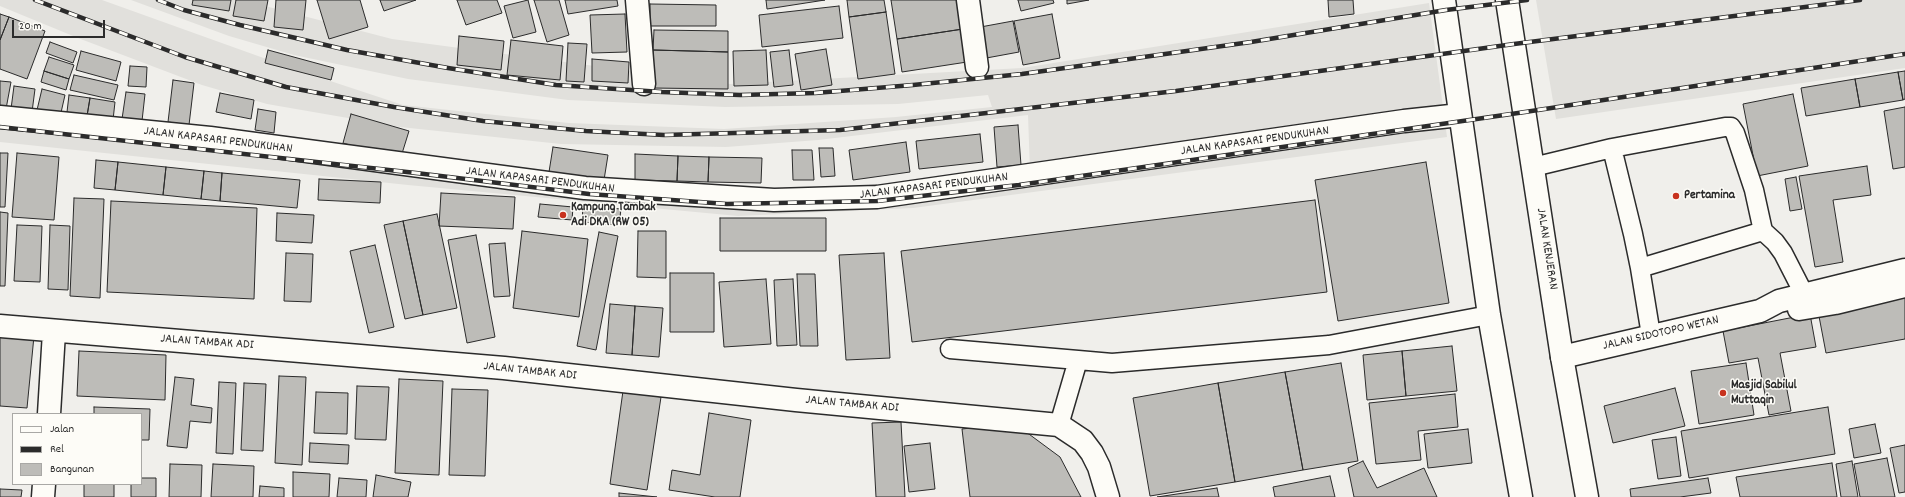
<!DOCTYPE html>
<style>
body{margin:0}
#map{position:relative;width:1905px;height:497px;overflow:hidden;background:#f0efeb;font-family:Dekko,sans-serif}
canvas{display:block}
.legend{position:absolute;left:12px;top:413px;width:130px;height:72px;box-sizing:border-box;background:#fdfcf7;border:1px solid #a9a8a5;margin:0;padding:5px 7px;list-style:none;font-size:12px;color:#2b2b2b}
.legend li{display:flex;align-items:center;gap:8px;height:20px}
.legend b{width:20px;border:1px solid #a9a8a5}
.scale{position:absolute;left:12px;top:20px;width:93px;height:18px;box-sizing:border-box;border:2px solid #2b2b2b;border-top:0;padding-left:5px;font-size:12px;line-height:14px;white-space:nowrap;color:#2b2b2b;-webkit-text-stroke:3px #fdfcf7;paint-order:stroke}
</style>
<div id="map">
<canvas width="1905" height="497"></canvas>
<ul class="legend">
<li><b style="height:5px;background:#fdfcf7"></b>Jalan</li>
<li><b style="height:5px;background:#2b2b2b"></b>Rel</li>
<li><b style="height:11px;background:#bdbcb8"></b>Bangunan</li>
</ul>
<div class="scale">20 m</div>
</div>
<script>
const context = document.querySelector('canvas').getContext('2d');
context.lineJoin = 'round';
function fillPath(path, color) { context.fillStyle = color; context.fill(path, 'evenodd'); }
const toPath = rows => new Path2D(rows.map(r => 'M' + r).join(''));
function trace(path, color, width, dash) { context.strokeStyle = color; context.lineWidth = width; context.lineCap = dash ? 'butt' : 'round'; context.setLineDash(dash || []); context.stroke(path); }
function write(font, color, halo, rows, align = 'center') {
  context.font = font + ' Dekko,sans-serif'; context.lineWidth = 3; context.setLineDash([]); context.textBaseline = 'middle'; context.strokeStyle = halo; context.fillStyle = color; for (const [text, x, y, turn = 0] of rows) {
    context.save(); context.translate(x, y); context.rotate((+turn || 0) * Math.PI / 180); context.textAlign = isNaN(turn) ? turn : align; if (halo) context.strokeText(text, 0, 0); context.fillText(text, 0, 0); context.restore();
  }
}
const built = toPath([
 [0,0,102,0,297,70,403,105,569,123,724,129,896,117,992,107,988,95,898,104,725,107,568,100,408,79,294,55,229,36,131,0,242,0,392,39,730,84,1022,68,1429,3,1447,137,913,208,738,216,408,185,0,142,0,120,739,193,911,184,1030,171,1028,115,818,140,726,147,561,144,400,127,267,104,202,85,78,38,0,6],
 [1536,0,1905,0,1905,68,1556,119]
]);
const building = toPath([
 [193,0,231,0,229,11,192,5,193,0],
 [236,0,268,0,264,21,233,16,236,0],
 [276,0,306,0,303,30,274,27,276,0],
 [317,0,360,0,368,27,329,39,317,0],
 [380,0,416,0,384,11,380,0],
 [457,0,497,0,502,13,466,25,457,0],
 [528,0,536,32,513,38,504,6,528,0],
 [534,0,559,0,569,35,547,42,534,0],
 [565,0,617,0,618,6,568,14,565,0],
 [766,0,825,0,767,9,766,0],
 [847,0,884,0,886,12,849,17,847,0],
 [891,0,958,0,963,29,897,39,891,0],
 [1018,0,1053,0,1054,3,1021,11,1018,0],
 [1067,0,1089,0,1067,4,1067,0],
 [1328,0,1353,0,1354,14,1329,17,1328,0],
 [650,4,716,5,716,26,650,26,650,4],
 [839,6,843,38,762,47,759,15,839,6],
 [886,12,895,74,858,79,849,17,886,12],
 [0,14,9,17,0,40,0,14],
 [625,14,627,52,592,53,590,15,625,14],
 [1052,14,1060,58,1023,65,1014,21,1052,14],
 [9,17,45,31,27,79,0,69,0,40,9,17],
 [1013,21,1019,52,981,59,975,28,1013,21],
 [963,29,967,62,902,72,897,39,963,29],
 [654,30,728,31,728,52,653,50,654,30],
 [459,36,504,41,501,70,457,65,459,36],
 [511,40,563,46,560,80,507,75,511,40],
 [50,42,77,52,73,63,46,53,50,42],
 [568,43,587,44,584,82,566,81,568,43],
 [826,49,832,85,801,90,795,54,826,49],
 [268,50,334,68,331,80,265,63,268,50],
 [653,50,728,52,728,89,653,88,653,50],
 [766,50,768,85,734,86,733,51,766,50],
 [789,50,793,85,774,87,770,52,789,50],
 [81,51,121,62,116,81,76,70,81,51],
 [49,57,74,65,69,79,44,71,49,57],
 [592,59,629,62,628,83,592,81,592,59],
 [130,66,147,67,146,87,128,86,130,66],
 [44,71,69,79,66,90,41,82,44,71],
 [1905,71,1905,99,1903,100,1898,72,1905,71],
 [1898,72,1903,100,1860,107,1855,79,1898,72],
 [74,75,118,85,114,100,70,90,74,75],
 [1855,79,1860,107,1806,116,1801,88,1855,79],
 [173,80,194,83,189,125,168,122,173,80],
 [0,81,11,82,6,109,0,108,0,81],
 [14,86,35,89,32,112,11,109,14,86],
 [42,89,65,95,60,117,37,110,42,89],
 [126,92,145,94,142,121,122,119,126,92],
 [220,93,254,100,251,119,216,112,220,93],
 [1793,94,1808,166,1757,176,1743,104,1793,94],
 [69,95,90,98,87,116,67,112,69,95],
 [90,98,115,102,113,120,87,116,90,98],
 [1905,107,1905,167,1893,169,1884,111,1905,107],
 [258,109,276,112,274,133,255,130,258,109],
 [351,114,409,131,400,160,343,143,351,114],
 [1018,125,1021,165,997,167,994,127,1018,125],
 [980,134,983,162,919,169,916,141,980,134],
 [906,142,910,172,853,180,849,150,906,142],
 [553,147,608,155,604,180,549,172,553,147],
 [819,148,833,148,835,176,821,177,819,148],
 [792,150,812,150,814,180,793,180,792,150],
 [0,153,8,153,5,207,0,207,0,153],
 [17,153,59,157,54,220,12,217,17,153],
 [635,154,678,156,677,181,635,180,635,154],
 [678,156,709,157,708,182,677,181,678,156],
 [709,157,762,158,761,183,708,182,709,157],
 [96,160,118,162,115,190,94,188,96,160],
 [118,162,166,167,163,195,115,190,118,162],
 [1426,162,1449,303,1338,321,1315,180,1426,162],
 [1867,166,1871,195,1833,200,1843,262,1815,267,1799,176,1867,166],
 [166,167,204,171,201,199,163,195,166,167],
 [204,171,222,173,220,201,201,199,204,171],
 [222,173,300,180,297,208,220,201,222,173],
 [1796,177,1802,209,1790,211,1785,179,1796,177],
 [319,179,381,182,380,203,318,200,319,179],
 [441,193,515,197,513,229,439,226,441,193],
 [74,198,104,199,100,298,70,296,74,198],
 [1315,200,1327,292,912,342,901,251,1315,200],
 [111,201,257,208,254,299,107,292,111,201],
 [540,204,573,207,572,220,538,217,540,204],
 [583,206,621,209,619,225,582,222,583,206],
 [0,212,8,213,5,286,0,286,0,212],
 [277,213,314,215,312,243,276,241,277,213],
 [437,214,457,308,423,315,403,221,437,214],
 [720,218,826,218,826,251,720,251,720,218],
 [403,221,423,315,405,319,384,225,403,221],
 [17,225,42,226,40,282,14,281,17,225],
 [50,225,70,226,68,290,48,289,50,225],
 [522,231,588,239,579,317,513,308,522,231],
 [638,231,666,231,666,278,637,277,638,231],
 [599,232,618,236,596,350,577,346,599,232],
 [476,235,495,337,467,343,448,240,476,235],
 [505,243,510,296,494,297,489,244,505,243],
 [375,245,394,327,369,333,350,251,375,245],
 [286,253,313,254,311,302,284,301,286,253],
 [884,253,890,358,846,360,839,255,884,253],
 [670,273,714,273,714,332,670,332,670,273],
 [797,274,815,274,818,346,800,346,797,274],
 [766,279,771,344,724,347,719,282,766,279],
 [793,279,797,345,777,346,774,280,793,279],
 [1905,296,1905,339,1826,353,1818,311,1905,296],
 [610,304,635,306,632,355,606,353,610,304],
 [635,306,663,308,659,357,632,355,635,306],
 [1810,314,1816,347,1780,353,1791,411,1769,415,1758,358,1729,363,1723,331,1810,314],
 [0,333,34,336,27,408,0,406,0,333],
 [1452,346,1457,391,1406,396,1402,351,1452,346],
 [79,351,166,355,165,400,77,396,79,351],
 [1402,351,1406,396,1367,400,1363,355,1402,351],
 [1341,363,1358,461,1303,470,1285,372,1341,363],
 [1746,363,1754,415,1699,424,1691,371,1746,363],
 [1285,372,1303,470,1235,482,1218,383,1285,372],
 [279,376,306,377,302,465,275,463,279,376],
 [175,377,194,379,191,405,212,408,211,423,190,421,187,448,167,446,175,377],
 [399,379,443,381,439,475,395,473,399,379],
 [219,382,236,383,233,454,216,453,219,382],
 [244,383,266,384,263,451,241,450,244,383],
 [1218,383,1235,482,1150,496,1133,398,1218,383],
 [357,386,389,387,386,440,355,439,357,386],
 [1675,388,1685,426,1613,443,1604,406,1675,388],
 [452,389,488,390,485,476,449,475,452,389],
 [623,391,661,397,647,490,610,484,623,391],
 [316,392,348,393,347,434,314,433,316,392],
 [1455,394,1458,427,1418,431,1421,460,1376,464,1369,403,1455,394],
 [94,407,150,409,149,440,141,440,141,414,94,414,94,407],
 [1828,407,1835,454,1689,478,1681,431,1828,407],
 [709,413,751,420,740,497,715,497,669,490,672,470,700,475,709,413],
 [901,422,905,497,876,497,872,423,901,422],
 [1014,423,1060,457,1081,497,970,497,962,429,1014,423],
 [1875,424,1881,453,1854,458,1849,429,1875,424],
 [1468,429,1472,463,1428,468,1424,434,1468,429],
 [1676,437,1681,476,1658,479,1652,440,1676,437],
 [310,443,349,445,348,464,309,462,310,443],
 [930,443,935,489,909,492,904,446,930,443],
 [1905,445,1905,492,1899,493,1890,448,1905,445],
 [1887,458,1895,497,1860,497,1854,464,1887,458],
 [1363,461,1377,488,1424,468,1437,497,1354,497,1348,468,1363,461],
 [1852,461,1858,497,1841,497,1836,464,1852,461],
 [1832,463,1837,497,1740,497,1736,477,1832,463],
 [170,464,202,465,201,497,169,497,170,464],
 [213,464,254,466,253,497,211,497,213,464],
 [293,472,330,474,329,497,293,497,293,472],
 [376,475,411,482,408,497,373,497,376,475],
 [1330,476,1335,497,1275,497,1273,487,1330,476],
 [141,478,156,478,156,497,131,497,131,484,141,484,141,478],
 [339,478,367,480,366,497,337,497,339,478],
 [1708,478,1711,493,1680,497,1631,497,1630,489,1708,478],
 [84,484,114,484,114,497,84,497,84,484],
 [260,486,284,488,284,497,259,497,260,486],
 [1217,488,1219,497,1157,497,1217,488],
 [0,489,22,490,21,497,0,497,0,489],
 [619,493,657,497,619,497,619,493]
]);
const service = toPath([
 [1533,167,1612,148],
 [1763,231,1640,268,1633,234,1612,148,1725,127,1731,127,1735,133,1754,190,1763,231,1775,242,1783,253,1804,294],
 [1640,268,1651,335],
 [950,349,1078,360],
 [1059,425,1078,360,1112,363,1329,345,1489,315]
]);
const minor = toPath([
 [637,0,644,84],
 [968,0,977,67],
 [0,117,210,138,585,188,774,200,877,197,1404,121,1460,115],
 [1799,309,1835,303,1905,286],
 [0,326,504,368,796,400,1059,425,1083,441,1092,453,1099,467,1108,497],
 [1562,357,1760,311,1779,301,1905,270],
 [49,414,54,332],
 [43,497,44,484]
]);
const trunk = toPath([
 [1444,0,1489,315,1521,497],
 [1507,0,1562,357,1587,497]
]);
const rail = toPath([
 [35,0,185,57,286,87,394,107,483,121,586,131,664,135,840,130,1176,91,1514,44,1860,0],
 [158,0,184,10,240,25,347,50,448,68,556,85,662,92,740,95,815,93,913,85,1022,74,1251,42,1446,10,1527,0],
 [0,127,416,173,589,194,727,204,877,201,1019,185,1525,112,1905,54]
]);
const markers = [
 [1676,196,4,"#c8321e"],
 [563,215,4,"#c8321e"],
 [1723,393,4,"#c8321e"]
];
const streetNames = [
 ["JALAN KAPASARI PENDUKUHAN",218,141,7],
 ["JALAN KAPASARI PENDUKUHAN",1255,142,-8],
 ["JALAN KAPASARI PENDUKUHAN",540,181,7],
 ["JALAN KAPASARI PENDUKUHAN",934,187,-7],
 ["JALAN KENJERAN",1546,249,81],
 ["JALAN SIDOTOPO WETAN",1661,334,-13],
 ["JALAN TAMBAK ADI",207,343,4],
 ["JALAN TAMBAK ADI",530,372,6],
 ["JALAN TAMBAK ADI",852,405,5]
];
const poiNames = [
 ["Pertamina",1684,196],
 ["Kampung Tambak",571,208],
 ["Adi DKA (RW 05)",571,223],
 ["Masjid Sabilul",1731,386],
 ["Muttaqin",1731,401]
];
fillPath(built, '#e1e0dc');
fillPath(building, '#bdbcb8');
trace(building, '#2b2b2b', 1);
trace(service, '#2b2b2b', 21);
trace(minor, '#2b2b2b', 25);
trace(trunk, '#2b2b2b', 25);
trace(service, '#fdfcf7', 18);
trace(minor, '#fdfcf7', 22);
trace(trunk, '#fdfcf7', 22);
trace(rail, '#2b2b2b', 4.5);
trace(rail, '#fdfcf7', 3, [9]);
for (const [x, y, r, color] of markers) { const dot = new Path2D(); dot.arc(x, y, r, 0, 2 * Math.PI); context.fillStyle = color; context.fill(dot); trace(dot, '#fdfcf7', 1.5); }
write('13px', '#2b2b2b', '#fdfcf7', streetNames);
write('bold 13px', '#2b2b2b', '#fdfcf7', poiNames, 'left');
</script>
